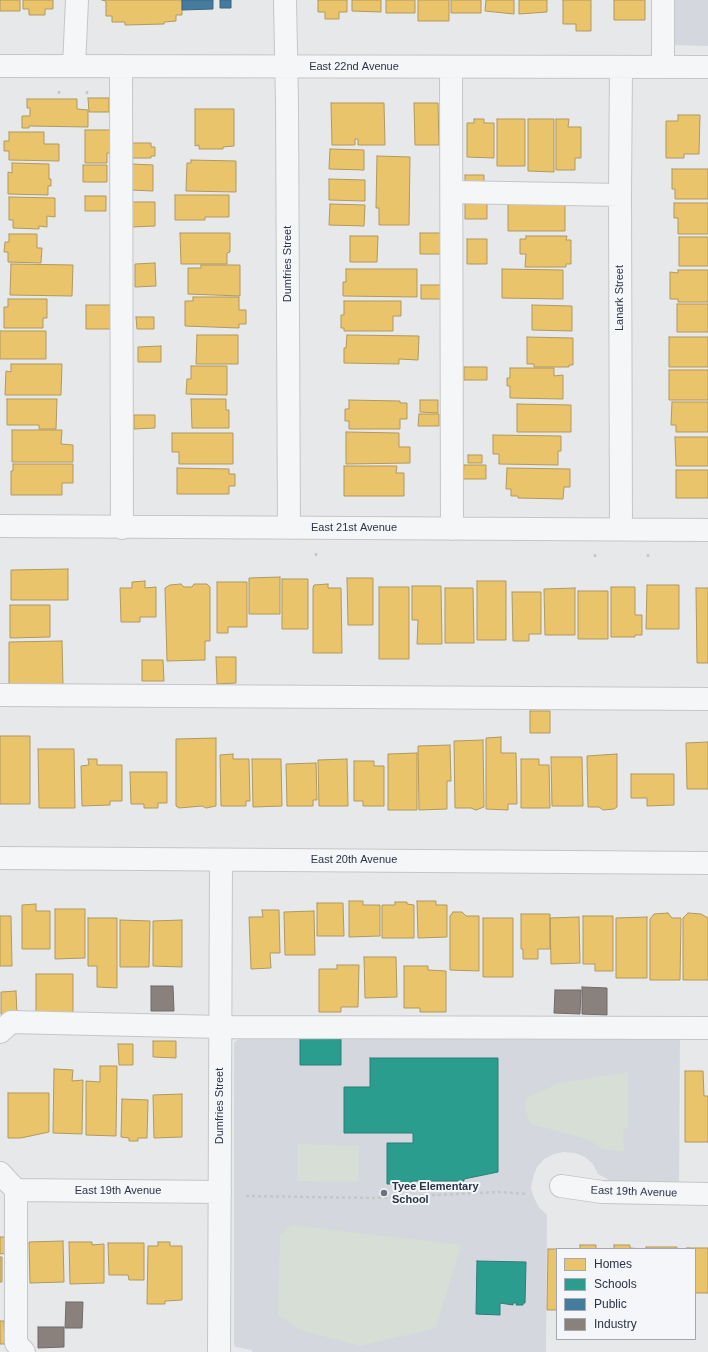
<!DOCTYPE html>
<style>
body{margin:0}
#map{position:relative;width:708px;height:1352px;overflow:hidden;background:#e6e8ea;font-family:Arial,sans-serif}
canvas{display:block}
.legend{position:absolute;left:556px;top:1248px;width:140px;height:92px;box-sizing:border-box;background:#f4f6f9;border:1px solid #a4a8b1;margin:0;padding:5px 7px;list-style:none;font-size:12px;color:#2b3445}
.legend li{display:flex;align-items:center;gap:8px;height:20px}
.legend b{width:20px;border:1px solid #a4a8b1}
</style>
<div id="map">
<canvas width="708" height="1352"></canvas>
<ul class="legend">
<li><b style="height:11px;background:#e9c46a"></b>Homes</li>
<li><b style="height:11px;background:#2a9d8f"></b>Schools</li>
<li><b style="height:11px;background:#457b9d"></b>Public</li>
<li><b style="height:11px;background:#8a817c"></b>Industry</li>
</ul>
</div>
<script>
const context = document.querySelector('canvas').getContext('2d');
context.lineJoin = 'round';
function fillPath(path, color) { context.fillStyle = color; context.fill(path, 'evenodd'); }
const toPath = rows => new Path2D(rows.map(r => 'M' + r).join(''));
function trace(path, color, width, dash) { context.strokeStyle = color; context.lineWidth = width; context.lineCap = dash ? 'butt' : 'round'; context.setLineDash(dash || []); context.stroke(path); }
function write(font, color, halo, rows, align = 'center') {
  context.font = font + ' Arial,sans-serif'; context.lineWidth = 4; context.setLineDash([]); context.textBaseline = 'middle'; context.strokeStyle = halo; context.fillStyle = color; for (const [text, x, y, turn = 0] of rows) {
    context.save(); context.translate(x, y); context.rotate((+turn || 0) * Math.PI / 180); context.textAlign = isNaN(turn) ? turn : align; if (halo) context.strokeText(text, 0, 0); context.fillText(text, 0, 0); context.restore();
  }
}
const built = toPath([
 [673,0,708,0,708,46,673,45],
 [252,1035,680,1037,679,1183,611,1181,598,1174,593,1164,585,1157,575,1153,564,1152,554,1154,544,1159,537,1167,533,1177,531,1188,534,1198,539,1207,547,1215,546,1352,252,1352,252,1350,236,1347,234,1345,234,1043,237,1040]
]);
const green = toPath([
 [628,1072,628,1128,623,1128,624,1152,602,1149,590,1140,531,1124,525,1110,526,1098,559,1083],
 [298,1144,359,1146,358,1182,297,1181],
 [291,1225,461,1245,436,1328,360,1346,300,1330,278,1315,280,1235]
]);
const homes = toPath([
 [0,0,20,0,20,11,0,11,0,0],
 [23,0,53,0,53,9,45,9,45,15,29,15,29,9,23,9,23,0],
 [102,0,182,0,182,15,176,15,176,21,164,22,164,24,125,25,125,22,112,22,112,16,106,16,106,1,102,0],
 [318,0,347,0,347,12,339,12,339,19,325,19,325,12,318,12,318,0],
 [352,0,381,0,381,12,352,11,352,0],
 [386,0,415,0,415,13,386,13,386,0],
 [418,0,449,0,449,21,418,21,418,0],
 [451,0,481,0,481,13,451,13,451,0],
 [486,0,514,0,514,14,485,11,486,0],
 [519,0,547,0,547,12,519,14,519,0],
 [563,0,591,0,591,31,576,31,576,24,563,24,563,0],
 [614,0,645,0,645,20,614,20,614,0],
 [88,98,109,98,109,112,89,112,88,98],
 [27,99,77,99,77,109,88,110,88,127,29,126,29,128,22,128,22,116,30,116,30,108,27,108,27,99],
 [331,103,384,103,385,145,358,145,358,139,355,139,355,145,332,145,331,103],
 [414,103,438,103,439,145,415,145,414,103],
 [195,109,234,109,234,146,223,147,223,149,199,149,199,145,195,146,195,109],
 [678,115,700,115,699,154,684,154,684,158,666,158,666,121,678,121,678,115],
 [474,119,484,119,484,123,494,123,494,158,467,157,467,123,474,123,474,119],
 [497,119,525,119,525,166,497,166,497,119],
 [528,119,554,119,554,172,528,171,528,119],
 [556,119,569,119,568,127,581,127,581,158,575,158,575,170,556,170,556,119],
 [85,130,111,130,111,153,107,153,107,163,85,163,85,130],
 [9,132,44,132,44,144,59,144,59,161,9,160,9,151,4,151,4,141,9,141,9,132],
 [132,143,151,143,151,147,155,147,155,156,151,156,151,158,132,158,132,143],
 [330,149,364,150,364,170,329,169,330,149],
 [377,156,410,157,409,225,379,225,379,208,376,208,377,156],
 [191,160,236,161,236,192,186,191,187,163,191,163,191,160],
 [12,163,49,164,49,179,51,179,51,186,48,186,48,195,8,194,8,172,12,173,12,163],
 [132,164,153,165,153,191,131,190,132,164],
 [83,165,107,165,107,182,83,182,83,165],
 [672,169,708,169,708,199,675,199,675,189,672,189,672,169],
 [465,175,484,175,484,189,465,189,465,175],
 [329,179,365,180,365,201,329,200,329,179],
 [175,195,229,195,229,217,205,217,205,220,175,220,175,195],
 [85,196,106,196,106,211,85,211,85,196],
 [9,197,55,198,55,217,47,216,47,227,39,226,39,229,13,228,13,220,9,220,9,197],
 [465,199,487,199,487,219,465,219,465,199],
 [132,202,155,202,155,226,132,227,132,202],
 [508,203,565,203,565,231,508,231,508,203],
 [674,203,708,203,708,234,678,234,678,218,674,218,674,203],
 [330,204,365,205,364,226,329,225,330,204],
 [180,233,230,233,230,252,227,253,227,264,181,264,180,233],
 [420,233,441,233,441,254,420,254,420,233],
 [9,234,37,234,37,248,42,248,41,263,8,262,8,252,4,252,5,242,9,242,9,234],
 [350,236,378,236,377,262,350,262,350,236],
 [526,236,567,236,566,240,571,240,571,264,566,264,566,267,525,267,526,254,520,254,520,239,526,239,526,236],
 [679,237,708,237,708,266,679,266,679,237],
 [467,239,487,239,487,264,467,264,467,239],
 [155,263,156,286,135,287,135,264,155,263],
 [11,264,73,265,72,296,10,295,11,264],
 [201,265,240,265,240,296,188,294,188,268,201,268,201,265],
 [346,269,417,269,417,297,343,296,343,282,346,282,346,269],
 [502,269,563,270,563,299,502,298,502,269],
 [678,270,708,270,708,302,678,302,678,299,670,299,670,272,678,273,678,270],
 [421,285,442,285,442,299,421,299,421,285],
 [193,297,239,297,239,310,246,310,246,324,239,324,239,328,185,326,185,301,193,301,193,297],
 [8,299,47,299,47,318,43,318,43,328,4,328,4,307,8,307,8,299],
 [344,301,401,301,401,316,393,316,393,331,344,331,344,328,341,328,341,315,344,315,344,301],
 [677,304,708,304,708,332,677,332,677,304],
 [86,305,111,305,111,329,86,329,86,305],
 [532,305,572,306,572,331,532,330,532,305],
 [136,317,154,317,154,329,137,329,136,317],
 [0,331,46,331,46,359,0,359,0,331],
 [197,335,238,335,238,364,196,364,197,335],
 [347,335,419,336,418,360,399,359,399,364,344,363,344,348,346,348,347,335],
 [527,337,573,338,573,365,569,365,569,367,534,367,534,364,527,364,527,337],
 [669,337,708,337,708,367,669,367,669,337],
 [161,346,161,362,138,362,138,347,161,346],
 [11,364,62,364,61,395,5,395,6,371,11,372,11,364],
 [191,366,227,366,227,395,186,394,187,379,191,379,191,366],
 [464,367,487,367,487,380,464,380,464,367],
 [510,368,554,368,554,376,563,375,563,399,510,398,510,386,507,386,507,378,510,378,510,368],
 [669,370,708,370,708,400,669,400,669,370],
 [7,399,57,399,56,429,39,429,39,425,7,425,7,399],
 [191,399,226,399,226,410,229,410,229,428,192,428,191,399],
 [349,400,400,401,400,403,407,403,407,419,400,419,400,429,349,429,349,421,345,421,345,409,349,409,349,400],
 [420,400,438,400,438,413,420,412,420,400],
 [672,402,708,402,708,432,676,432,676,425,671,425,672,402],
 [517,404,571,405,571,432,517,432,517,404],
 [419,414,439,414,439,426,418,426,419,414],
 [134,415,155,415,155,428,134,429,134,415],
 [12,430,62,430,61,444,73,445,73,462,12,462,12,430],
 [346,432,399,433,399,447,410,447,410,463,346,464,346,432],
 [172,433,233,433,233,464,179,464,179,452,172,452,172,433],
 [493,435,561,436,561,451,558,451,558,465,499,464,499,454,493,454,493,435],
 [675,437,708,437,708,466,676,466,675,437],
 [468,455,482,455,482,463,468,463,468,455],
 [13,464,73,464,73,483,62,483,62,495,11,495,11,471,13,471,13,464],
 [464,465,486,465,486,479,463,479,464,465],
 [344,466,397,466,396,473,404,473,404,496,344,496,344,466],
 [177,468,229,469,229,474,235,474,235,486,229,486,229,494,177,494,177,468],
 [507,468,570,469,570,487,564,487,563,499,518,498,518,496,511,496,511,489,506,489,507,468],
 [676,470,708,470,708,498,676,498,676,470],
 [68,569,68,600,11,600,11,570,68,569],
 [280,577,280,614,249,614,249,578,280,577],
 [347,578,373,578,373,625,348,625,347,578],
 [282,579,308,579,308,629,282,629,282,579],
 [145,581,145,588,156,587,156,617,140,617,140,622,121,622,120,588,132,588,132,582,145,581],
 [477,581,506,581,506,640,477,640,477,581],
 [217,582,247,582,247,627,228,627,228,633,217,633,217,582],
 [181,584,184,587,192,587,194,584,207,584,210,587,210,641,205,641,205,660,167,661,165,588,170,585,181,584],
 [328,584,328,588,341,588,342,653,313,653,313,588,314,585,328,584],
 [647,585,679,585,679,629,646,629,647,585],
 [412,586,441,586,442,644,417,644,418,620,412,620,412,586],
 [379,587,409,587,409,659,379,659,379,587],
 [611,587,635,587,635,615,642,615,642,635,635,635,635,637,611,637,611,587],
 [445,588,473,588,474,643,445,643,445,588],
 [575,588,575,635,545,635,544,589,575,588],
 [696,588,708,588,708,663,697,663,696,588],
 [578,591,608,591,608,639,578,639,578,591],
 [512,592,541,592,541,634,529,634,529,641,513,641,512,592],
 [10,605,50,605,50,637,10,638,10,605],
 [62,641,63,685,9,686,9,642,62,641],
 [216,657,236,657,236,683,217,684,216,657],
 [142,660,163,660,164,681,142,681,142,660],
 [530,711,550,711,550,733,530,733,530,711],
 [0,736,30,736,30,804,0,804,0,736],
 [501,737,501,753,516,753,517,804,508,804,508,810,486,809,486,738,501,737],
 [216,738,216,806,206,808,202,806,179,808,176,806,176,739,216,738],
 [483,740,484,807,476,810,471,808,455,808,454,741,483,740],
 [708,742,708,789,687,789,686,743,708,742],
 [450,745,451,781,447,781,447,809,419,810,418,746,450,745],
 [38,749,74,749,75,808,39,808,38,749],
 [417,753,417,810,388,810,388,754,417,753],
 [233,754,233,759,249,759,250,801,246,801,246,806,221,806,220,755,233,754],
 [617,754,617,807,614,809,603,810,599,807,588,807,587,756,617,754],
 [551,757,582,757,583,806,552,806,551,757],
 [88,759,97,759,97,765,122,765,122,801,110,801,110,805,82,806,81,766,89,765,88,759],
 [252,759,281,759,282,806,253,807,252,759],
 [347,759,348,806,319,806,318,760,347,759],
 [521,759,539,759,539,765,549,765,550,808,521,808,521,759],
 [354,761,374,761,374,766,384,766,384,806,363,806,363,801,354,801,354,761],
 [316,763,317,800,313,800,313,806,287,806,286,764,316,763],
 [130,772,167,772,167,803,158,803,158,808,144,808,144,804,131,804,130,772],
 [631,774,674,774,674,805,647,806,647,798,631,798,631,774],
 [349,901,363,901,363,905,380,905,380,936,349,937,349,901],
 [417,901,436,901,436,905,447,905,447,937,418,938,417,901],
 [395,902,407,902,407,904,414,905,414,938,382,938,382,905,395,905,395,902],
 [317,903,343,903,344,936,317,936,317,903],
 [36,904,36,911,50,911,50,949,22,949,22,905,36,904],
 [55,909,85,909,85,958,55,959,55,909],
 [262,910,279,910,280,953,270,953,271,968,251,969,249,917,263,917,262,910],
 [314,911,315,955,285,955,284,912,314,911],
 [453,912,462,912,466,916,479,916,479,971,450,970,450,916,453,912],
 [668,913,672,918,681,918,680,980,650,980,650,919,654,914,668,913],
 [688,913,701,914,708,918,708,980,683,980,683,918,688,913],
 [521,914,550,914,550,949,538,949,538,959,523,959,523,949,521,949,521,914],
 [0,916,11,916,12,966,0,966,0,916],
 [583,916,613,916,613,971,595,971,595,964,583,964,583,916],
 [579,917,580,963,551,964,550,918,579,917],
 [647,917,647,978,616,978,616,918,647,917],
 [88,918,117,918,117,988,97,987,97,966,88,966,88,918],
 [483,918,513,918,513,977,483,977,483,918],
 [120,920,150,921,149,967,120,967,120,920],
 [182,920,182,967,153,966,153,921,182,920],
 [364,957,396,957,397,997,365,998,364,957],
 [337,965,359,965,358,1007,341,1007,341,1012,319,1012,319,969,337,969,337,965],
 [404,966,428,966,428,970,446,971,446,1012,420,1012,420,1008,404,1008,404,966],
 [36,974,73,974,73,1018,36,1018,36,974],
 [16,991,17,1014,1,1014,1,992,16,991],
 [153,1041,176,1041,176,1058,153,1057,153,1041],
 [118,1044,133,1044,133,1065,119,1065,118,1044],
 [100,1066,117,1066,116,1136,86,1135,86,1081,100,1082,100,1066],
 [54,1069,73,1070,72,1081,83,1080,82,1134,53,1133,54,1069],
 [685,1071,703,1071,704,1096,708,1096,708,1142,685,1142,685,1071],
 [8,1093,49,1093,49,1132,21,1138,8,1138,8,1093],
 [182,1094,182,1137,154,1138,153,1095,182,1094],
 [122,1099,148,1100,147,1138,138,1138,138,1141,129,1141,129,1138,121,1137,122,1099],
 [0,1237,7,1237,7,1253,0,1254,0,1237],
 [63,1241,64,1282,30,1283,29,1242,63,1241],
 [69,1242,92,1242,92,1245,104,1244,104,1283,70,1284,69,1242],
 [158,1242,170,1242,170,1246,182,1246,182,1300,165,1301,165,1304,147,1304,148,1246,158,1246,158,1242],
 [108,1243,144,1243,144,1280,129,1280,128,1275,109,1275,108,1243],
 [580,1245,596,1245,596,1249,580,1249,580,1245],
 [614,1245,630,1245,630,1248,643,1249,614,1249,614,1245],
 [646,1247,677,1247,677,1249,646,1249,646,1247],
 [687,1248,708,1248,708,1293,695,1293,695,1249,687,1248],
 [548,1249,573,1249,557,1249,557,1310,547,1310,548,1249],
 [0,1257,2,1257,2,1282,0,1282,0,1257],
 [0,1321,4,1321,5,1344,0,1344,0,1321]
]);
const schools = toPath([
 [300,1038,341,1039,341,1065,300,1065,300,1038],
 [370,1058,498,1058,498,1172,464,1179,464,1181,412,1181,413,1184,387,1184,387,1143,413,1143,413,1133,344,1133,344,1087,370,1087,370,1058],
 [477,1261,526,1262,525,1303,523,1303,523,1305,516,1305,517,1303,513,1303,513,1305,500,1303,500,1315,476,1314,477,1261]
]);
const public = toPath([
 [182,0,213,0,213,9,182,10,182,0],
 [220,0,231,0,231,8,220,8,220,0]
]);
const industry = toPath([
 [151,986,173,986,174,1011,151,1011,151,986],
 [582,987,607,988,607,1015,582,1014,582,987],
 [555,990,581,990,580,1014,554,1013,555,990],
 [66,1302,83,1302,82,1328,65,1328,66,1302],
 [38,1327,64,1327,64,1347,38,1348,38,1327]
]);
const path = toPath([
 [59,94,59,88],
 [87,94,87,88],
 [316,556,316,550],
 [595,557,595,551],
 [648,557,648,551],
 [246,1196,375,1198,499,1192,527,1194]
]);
const minor = toPath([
 [285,0,287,103,289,527],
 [0,66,708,67],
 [74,66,77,0],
 [121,66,122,528],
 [451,67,452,529],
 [663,67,663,0],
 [452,192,620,195],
 [0,526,708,530],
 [621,529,620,195,621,67],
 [0,695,708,699],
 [0,858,708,863],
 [0,1032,11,1022,221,1027,708,1028],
 [0,1173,16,1190,16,1343,24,1352],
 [561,1186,602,1192,708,1194],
 [16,1190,220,1192],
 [219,1352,221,860]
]);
const markers = [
 [384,1193,4,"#6c737f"]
];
const streetNames = [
 ["East 22nd Avenue",354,67],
 ["Dumfries Street",288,264,-90],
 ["Lanark Street",620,298,-90],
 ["East 21st Avenue",354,528],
 ["East 20th Avenue",354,860],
 ["Dumfries Street",220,1106,-90],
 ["East 19th Avenue",118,1191],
 ["East 19th Avenue",634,1192,2]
];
const poiNames = [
 ["Tyee Elementary",392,1187],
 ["School",392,1200]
];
fillPath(built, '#d4d7dd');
fillPath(green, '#d6ded6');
fillPath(homes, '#e9c46a');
trace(homes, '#b0995f', 1);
fillPath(schools, '#2a9d8f');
trace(schools, '#2a7e79', 1);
fillPath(public, '#457b9d');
trace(public, '#3d6683', 1);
fillPath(industry, '#8a817c');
trace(industry, '#6e6a6c', 1);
trace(minor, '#c4c6c8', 24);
trace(path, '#c5c6ca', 2.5, [3, 3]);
trace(minor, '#f5f6f7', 22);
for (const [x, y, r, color] of markers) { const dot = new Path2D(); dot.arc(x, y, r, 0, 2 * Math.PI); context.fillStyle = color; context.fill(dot); trace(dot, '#f4f6f9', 1.5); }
write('11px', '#2b3445', '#f4f6f9', streetNames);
write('bold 11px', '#2b3445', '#f4f6f9', poiNames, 'left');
</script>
